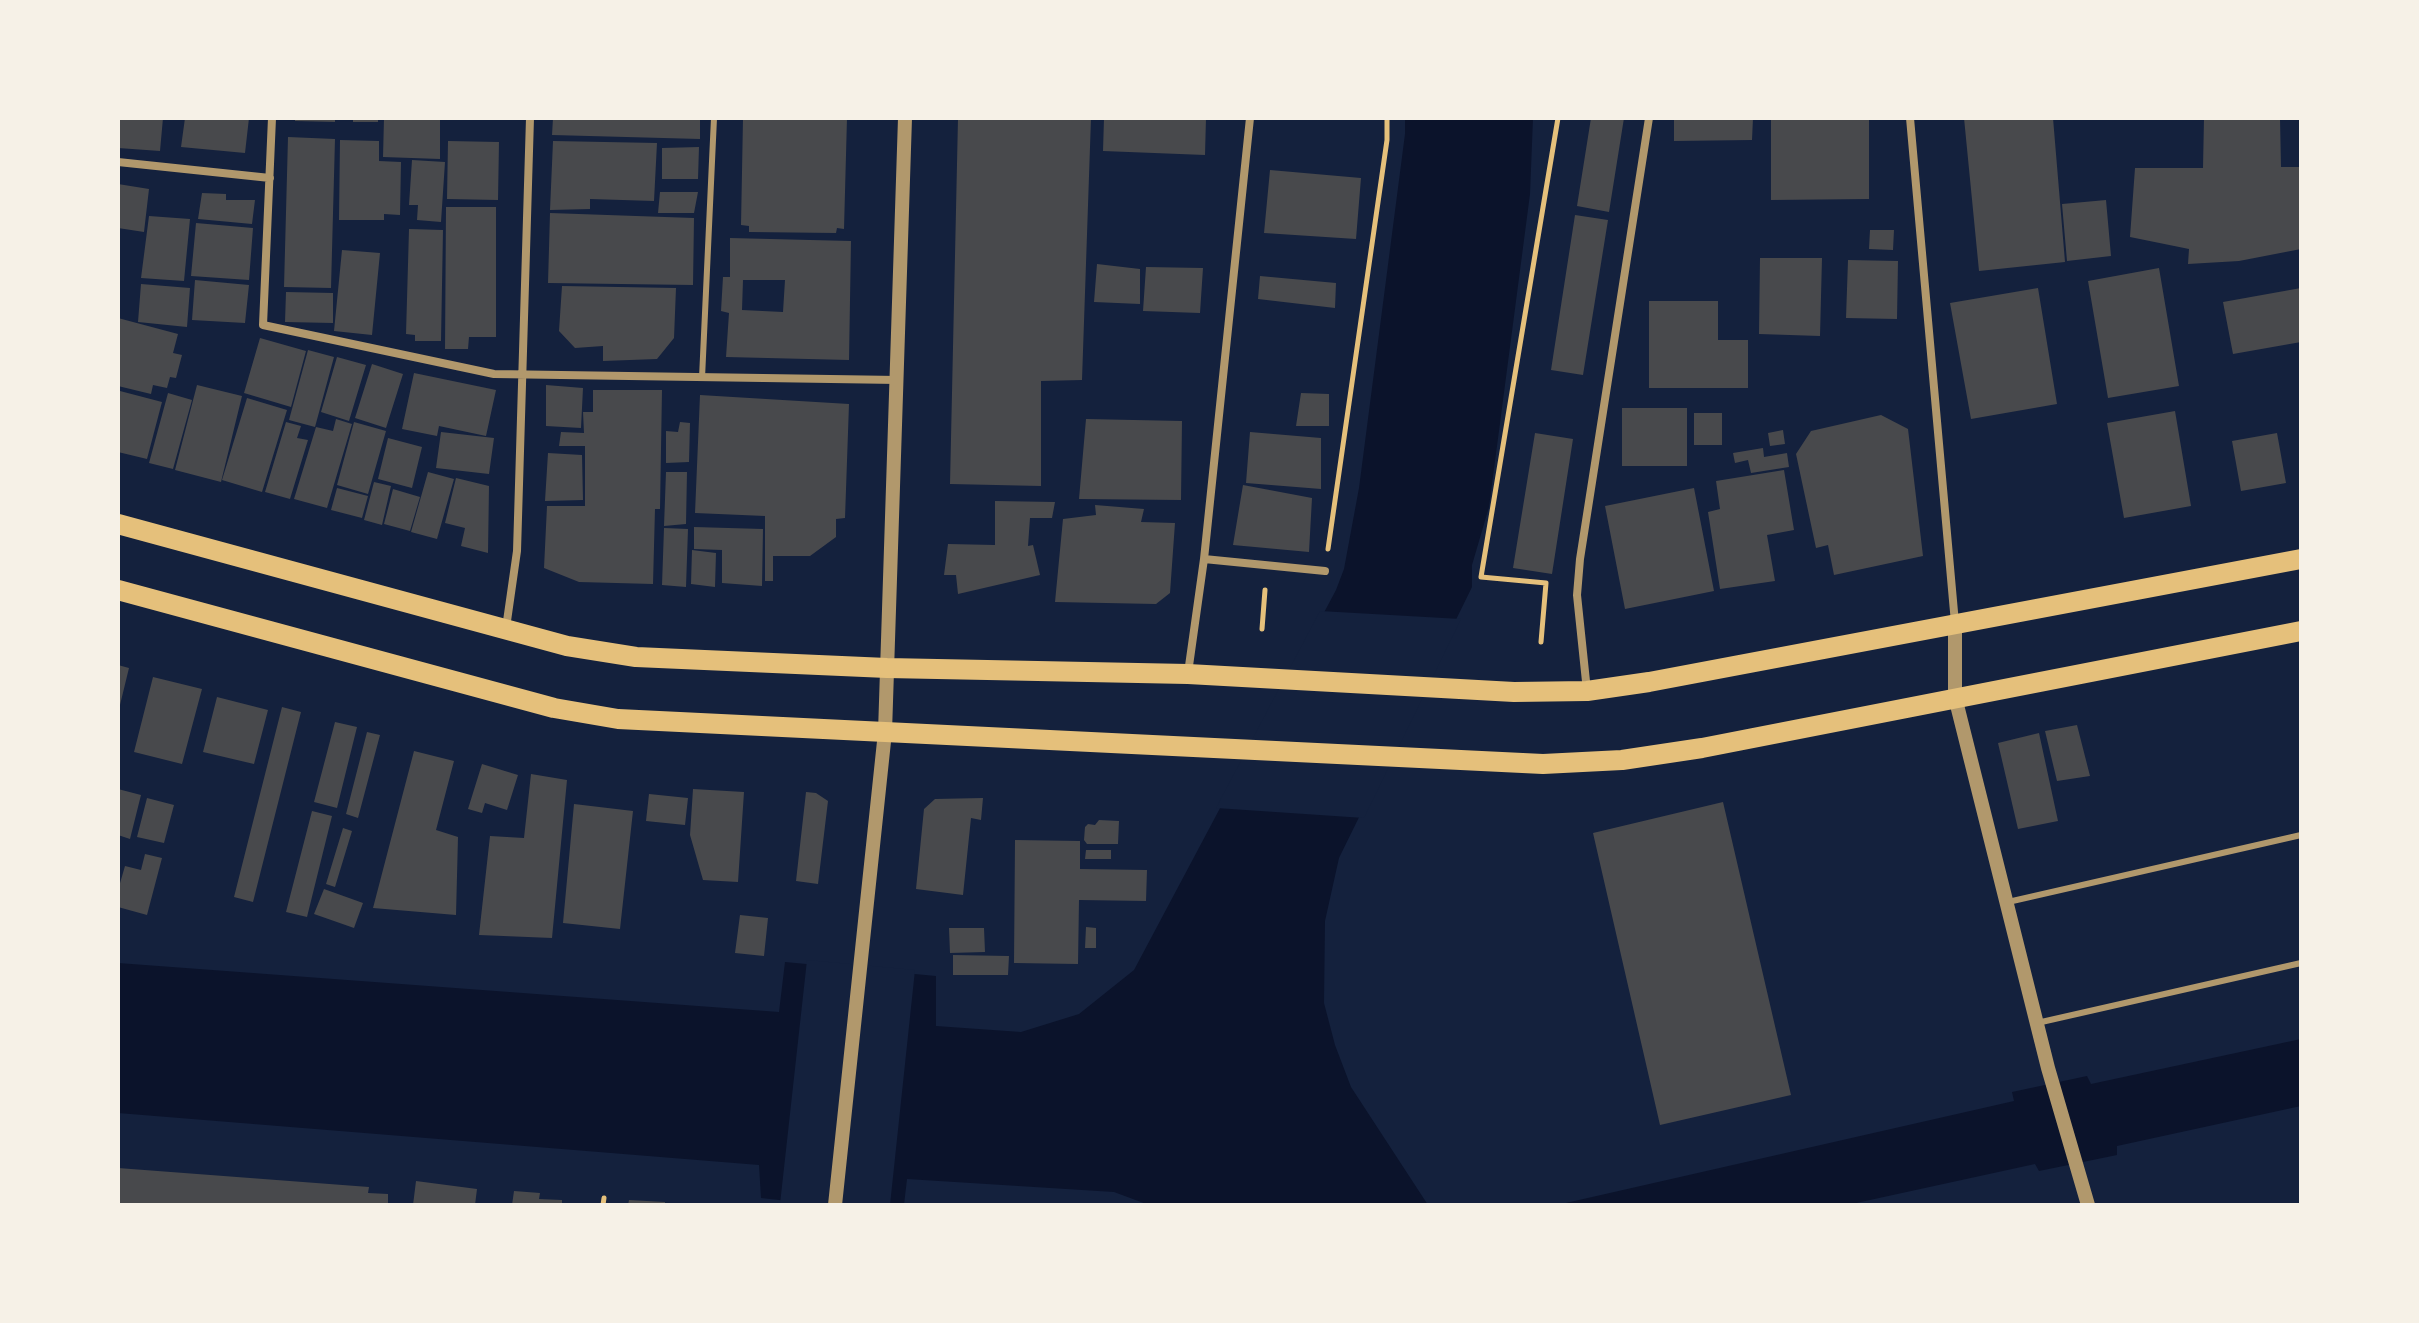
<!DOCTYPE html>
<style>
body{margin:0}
#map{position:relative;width:2419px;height:1323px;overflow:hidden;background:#14213d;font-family:Jost,sans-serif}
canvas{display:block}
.frame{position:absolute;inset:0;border:120px solid #f6f1e7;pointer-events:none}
</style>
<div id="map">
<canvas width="2419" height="1323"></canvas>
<div class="frame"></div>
</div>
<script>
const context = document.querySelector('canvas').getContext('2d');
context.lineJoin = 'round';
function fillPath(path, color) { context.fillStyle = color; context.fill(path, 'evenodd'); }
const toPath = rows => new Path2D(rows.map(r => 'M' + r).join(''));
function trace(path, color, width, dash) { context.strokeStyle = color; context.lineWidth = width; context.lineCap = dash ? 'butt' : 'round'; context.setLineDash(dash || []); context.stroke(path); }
const water = toPath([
 [1405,118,1533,118,1530,194,1489,507,1472,565,1472,587,1339,858,1325,921,1324,1003,1335,1045,1351,1087,1428,1205,1149,1205,1114,1192,907,1179,904,1205,825,1205,761,1198,759,1165,118,1113,118,963,779,1012,785,962,936,976,936,1026,1021,1032,1079,1014,1134,970,1336,590,1344,569,1359,488,1405,134],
 [2301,1039,2301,1106,2117,1146,2117,1155,2039,1171,2035,1164,1847,1205,1557,1205,2014,1101,2012,1092,2087,1076,2091,1084]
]);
const pier = toPath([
 [1320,611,1461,619,1364,818,1216,808],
 [807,960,915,970,890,1205,780,1204]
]);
const building = toPath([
 [118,118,163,118,160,151,118,148],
 [185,118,249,118,245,153,181,147],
 [295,118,335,118,335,122,295,121],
 [353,118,378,118,378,122,353,122],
 [384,118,440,118,440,159,383,157],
 [553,118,700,118,700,139,552,135],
 [743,118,847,118,844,229,837,228,836,233,749,232,749,226,741,225],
 [958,118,1091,118,1082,380,1041,381,1041,486,950,484],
 [1104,118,1206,118,1205,155,1103,151],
 [1591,118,1624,118,1609,212,1577,206],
 [1674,118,1753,118,1752,140,1674,141],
 [1771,118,1869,118,1869,199,1771,200],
 [1964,118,2053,118,2065,262,1979,271],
 [2204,118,2280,118,2281,167,2301,167,2301,249,2239,261,2188,264,2189,249,2130,237,2135,168,2203,168],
 [288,137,335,139,331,288,284,287],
 [340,140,379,141,379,161,401,162,400,215,384,214,384,220,339,220],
 [448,141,499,142,498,200,447,199],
 [553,141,657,143,654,201,590,199,590,209,550,210],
 [699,147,698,179,662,179,662,148],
 [412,160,445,162,441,222,417,220,418,205,409,205],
 [1270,170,1361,178,1356,239,1264,233],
 [118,184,149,189,144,232,118,228],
 [660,192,698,192,694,213,658,213],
 [202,193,226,194,226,200,255,200,252,224,198,219],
 [2106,200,2111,256,2067,261,2062,204],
 [446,207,496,207,496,337,469,337,468,349,445,349],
 [550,213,694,218,693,285,548,283],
 [1575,215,1608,220,1583,375,1551,370],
 [149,216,190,219,184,281,141,278],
 [196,223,253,228,249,280,191,276],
 [409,229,443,230,441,341,415,341,415,335,406,334],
 [1870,230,1894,230,1893,250,1869,249],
 [730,238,851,241,849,360,726,357,729,313,721,311,723,277,730,277],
 [743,280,785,280,783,312,742,310],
 [342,250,380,253,372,335,334,331],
 [1760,258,1822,258,1820,336,1759,334],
 [1848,260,1898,261,1897,319,1846,318],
 [1097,264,1140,269,1140,304,1094,302],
 [1146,267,1203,268,1200,313,1143,311],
 [2159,268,2179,386,2108,398,2088,281],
 [1260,276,1336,283,1335,308,1258,299],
 [195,280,249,285,245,323,192,320],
 [141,284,190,288,187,327,138,322],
 [562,286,676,288,674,338,657,359,603,361,603,346,575,348,559,331],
 [2038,288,2057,404,1971,419,1950,303],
 [2301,288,2301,342,2233,354,2223,302],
 [286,292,333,293,333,323,285,322],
 [1649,301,1718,301,1718,340,1748,340,1748,388,1649,388],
 [118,318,178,334,173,353,182,355,176,378,170,377,167,388,153,385,151,394,118,386],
 [260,338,306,351,291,407,244,393],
 [308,350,334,357,315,427,289,420],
 [337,357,366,365,349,421,321,412],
 [372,364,403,374,386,428,355,418],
 [414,373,496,390,486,436,439,426,437,436,402,429],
 [197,385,242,396,221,482,175,470],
 [546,385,583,388,581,428,546,426],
 [593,390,662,390,660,509,655,509,653,584,579,582,544,568,547,506,585,506,585,446,559,446,561,432,584,433,583,412,593,412],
 [120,391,162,402,147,459,118,452],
 [168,393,192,400,173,469,149,463],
 [1301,393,1329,394,1329,426,1296,426],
 [700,395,849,404,845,518,836,519,836,537,810,556,773,556,773,581,765,581,765,516,695,513],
 [247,398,287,410,262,492,222,480],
 [1622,408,1687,408,1687,466,1622,466],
 [2175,411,2191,506,2124,518,2107,423],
 [1694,413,1722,413,1722,445,1694,445],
 [1881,415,1908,429,1923,556,1834,575,1828,545,1816,548,1796,454,1811,431],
 [336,419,352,424,327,508,294,499,316,427,333,431],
 [1086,419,1182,421,1181,500,1079,499],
 [286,422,301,426,297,438,308,440,290,499,265,492],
 [354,422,386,431,368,494,337,485],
 [680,422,690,423,689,462,666,463,666,431,678,432],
 [1783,430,1785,444,1770,446,1768,433],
 [441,432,494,438,489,474,436,468],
 [1250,432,1321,438,1321,489,1246,483],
 [1535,433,1573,439,1552,574,1513,568],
 [2277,433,2286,483,2241,491,2232,441],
 [388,438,422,447,412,488,378,479],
 [1763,448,1764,457,1787,453,1789,467,1751,473,1748,460,1735,463,1733,453],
 [548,453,582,455,583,500,545,501],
 [1784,470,1794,530,1767,535,1775,581,1720,589,1708,512,1720,509,1716,481],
 [428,472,454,479,437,539,411,532],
 [666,472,687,472,686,524,664,526],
 [456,478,489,486,488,553,461,546,465,528,445,523],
 [374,482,391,486,382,525,364,520],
 [1243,485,1312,498,1309,552,1233,545],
 [337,488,368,496,362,518,331,510],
 [1694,488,1714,591,1625,609,1605,506],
 [393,489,420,497,410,531,384,524],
 [995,501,1055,502,1052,518,1030,518,1028,546,1033,545,1040,575,958,594,956,575,944,575,948,544,995,545],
 [1095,505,1144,509,1141,522,1175,523,1170,593,1156,604,1055,602,1063,519,1096,515],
 [694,527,763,529,762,586,722,583,722,550,694,549],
 [664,528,688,529,686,587,662,585],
 [692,550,716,553,715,587,691,584],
 [118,665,129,668,119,709,118,708],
 [153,677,202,689,182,764,134,752],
 [217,697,268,710,254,764,203,752],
 [282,707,301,712,253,902,234,897],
 [335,722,357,727,337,808,314,802],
 [2077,725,2090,776,2057,781,2045,731],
 [367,732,380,735,358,818,346,814],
 [2039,733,2058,821,2018,829,1998,743],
 [414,751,454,761,436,830,458,837,456,915,373,908],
 [482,764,518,775,507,810,485,803,482,813,468,809],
 [531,774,567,780,552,938,479,935,490,836,524,838],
 [118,789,141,795,130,839,118,835],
 [693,789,744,792,738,882,703,880,690,835],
 [806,792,816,793,828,801,818,884,796,881],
 [649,794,688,798,685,825,646,821],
 [147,798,174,805,164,843,137,837],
 [983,798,981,820,971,818,963,895,916,889,924,809,935,799],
 [1723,802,1791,1095,1660,1125,1593,833],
 [574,804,633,811,620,929,563,923],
 [312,811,332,816,307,917,286,912],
 [1099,820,1119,821,1118,844,1087,844,1084,840,1085,827,1088,824,1095,825],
 [343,828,352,831,335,887,326,884],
 [1015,840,1080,841,1080,869,1147,870,1146,901,1079,900,1078,964,1014,963],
 [1086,850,1111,850,1111,859,1085,859],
 [145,854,162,858,147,915,118,907,118,890,125,866,141,870],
 [324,889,363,903,354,928,314,914],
 [740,915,768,918,764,956,735,953],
 [1086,927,1096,928,1096,948,1085,948],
 [949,928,984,928,985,952,950,953],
 [953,955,1009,956,1008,975,953,975],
 [118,1168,369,1187,368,1193,388,1194,388,1205,118,1205],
 [416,1181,477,1189,475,1205,413,1205],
 [514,1191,540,1193,539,1199,562,1200,562,1205,512,1205],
 [629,1200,665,1202,665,1205,628,1205]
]);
const path = toPath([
 [1328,549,1387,140,1387,118],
 [1262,629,1265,590],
 [1541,642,1546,583,1481,577,1558,118],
 [603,1205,604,1198]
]);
const service = toPath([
 [702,378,714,118],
 [2008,902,2301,835],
 [2037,1023,2301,963]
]);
const minor = toPath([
 [272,118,263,325,494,374,898,380],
 [1910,118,1955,623],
 [118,162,270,178],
 [1204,559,1325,571],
 [506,628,517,551,530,118],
 [1188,673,1204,559,1250,118],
 [1587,691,1577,595,1580,559,1649,118]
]);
const tertiary = toPath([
 [1955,624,1955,697,2048,1068,2088,1205],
 [835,1205,885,732,905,118]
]);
const primary = toPath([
 [118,524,567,646,636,657,887,668,1188,674,1514,692,1587,691,1649,682,2301,559],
 [118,590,554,708,618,719,1543,764,1622,760,1702,748,2301,631]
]);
fillPath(water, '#0b132b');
fillPath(pier, '#14213d');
fillPath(building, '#48494c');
trace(path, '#e5c07b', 5);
trace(service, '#b1986c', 6);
trace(minor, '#b1986c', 8);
trace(tertiary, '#b1986c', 14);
trace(primary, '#e5c07b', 20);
</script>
